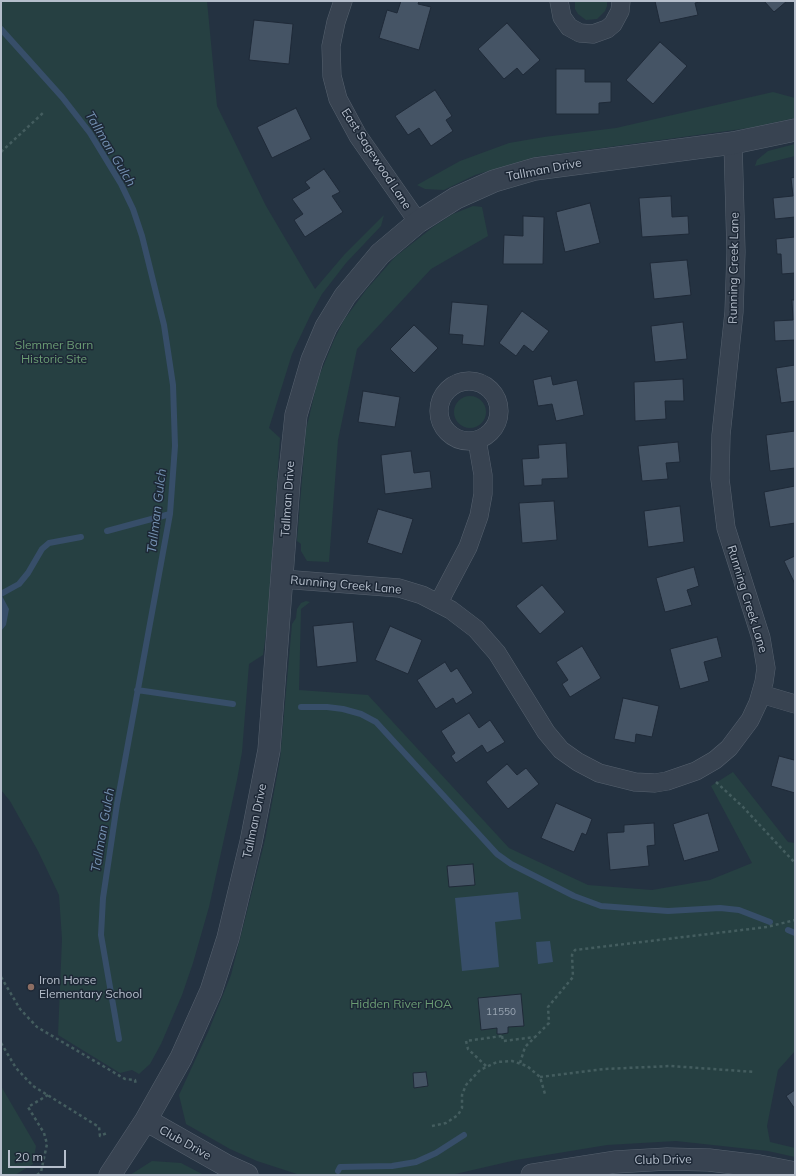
<!DOCTYPE html>
<style>
body{margin:0}
#map{position:relative;width:796px;height:1176px;overflow:hidden;background:#243241;font-family:Mulish,sans-serif}
canvas{display:block}
.frame{position:absolute;inset:0;border:2px solid #b5becb;pointer-events:none}
.scale{position:absolute;left:8px;top:1150px;width:58px;height:18px;box-sizing:border-box;border:2px solid #b5becb;border-top:0;padding-left:5px;font-size:12px;line-height:14px;white-space:nowrap;color:#b5becb;-webkit-text-stroke:3px #1d2836;paint-order:stroke}
</style>
<div id="map">
<canvas width="796" height="1176"></canvas>
<div class="frame"></div>
<div class="scale">20 m</div>
</div>
<script>
const context = document.querySelector('canvas').getContext('2d');
context.lineJoin = 'round';
function fillPath(path, color) { context.fillStyle = color; context.fill(path, 'evenodd'); }
const toPath = rows => new Path2D(rows.map(r => 'M' + r).join(''));
function trace(path, color, width, dash) { context.strokeStyle = color; context.lineWidth = width; context.lineCap = dash ? 'butt' : 'round'; context.setLineDash(dash || []); context.stroke(path); }
function write(font, color, halo, rows, align = 'center') {
  context.font = font + ' Mulish,sans-serif'; context.lineWidth = 3; context.setLineDash([]); context.textBaseline = 'middle'; context.strokeStyle = halo; context.fillStyle = color; for (const [text, x, y, turn = 0] of rows) {
    context.save(); context.translate(x, y); context.rotate((+turn || 0) * Math.PI / 180); context.textAlign = isNaN(turn) ? turn : align; if (halo) context.strokeText(text, 0, 0); context.fillText(text, 0, 0); context.restore();
  }
}
const green = toPath([
 [1,1,207,1,217,106,266,206,315,289,344,255,384,215,381,226,346,263,322,294,310,316,292,354,269,428,280,438,267,626,263,655,249,664,242,752,237,780,209,907,193,963,182,995,161,1044,150,1064,139,1074,132,1070,120,1073,58,1035,62,939,59,895,38,851,10,801,1,790],
 [575,1,607,1,607,6,605,11,597,19,586,20,578,14,575,9],
 [773,92,795,98,795,118,749,128,535,157,475,175,444,190,425,189,417,185,460,161,509,143,544,137,616,128],
 [795,144,795,156,755,166,757,160,768,151],
 [473,206,482,207,488,236,431,269,357,349,338,440,329,562,307,561,301,551,301,544,297,541,306,430,318,379,334,340,344,320,366,290,395,257,433,227,453,214],
 '454 412a16 16 0 1 1 32 0a16 16 0 1 1-32 0Z',
 [306,601,310,602,301,609,299,690,368,695,509,848,588,885,652,890,710,880,752,863,711,786,733,772,788,842,795,843,795,1051,778,1070,767,1126,770,1142,795,1148,795,1157,768,1151,676,1141,607,1145,516,1160,451,1175,300,1175,257,1161,230,1149,186,1124,179,1095,209,1030,231,975,265,840,280,760,292,624,296,618,297,609,301,603],
 [1,1086,36,1146,33,1164,15,1175,1,1175],
 [152,1161,181,1163,204,1175,130,1175]
]);
const water = toPath([
 [1,594,9,609,6,625,1,631],
 [518,892,521,919,495,922,499,967,462,971,455,898],
 [550,941,553,962,538,964,536,942]
]);
const stream = toPath([
 [1,29,62,97,90,133,121,184,133,209,142,236,164,325,173,385,175,446,170,514,117,804,103,898,101,935,119,1039],
 [107,531,170,514],
 [1,594,19,584,28,573,42,549,49,543,81,537],
 [137,690,233,704],
 [301,707,327,707,343,709,361,714,376,722,497,854,511,864,574,896,601,906,668,911,720,908,739,910,770,922],
 [788,930,795,933],
 [338,1171,340,1167,392,1166,416,1162,436,1153,464,1135]
]);
const building = toPath([
 [401,1,419,1,418,4,431,7,419,50,379,38,387,10,397,13,401,1],
 [655,1,704,1,695,3,698,15,660,23,655,1],
 [764,1,787,1,774,12,764,1],
 [254,20,293,24,289,64,249,60,254,20],
 [507,23,540,60,523,75,517,68,504,79,478,49,507,23],
 [660,42,687,66,653,104,626,80,660,42],
 [556,69,585,69,585,82,611,82,611,102,599,103,599,114,556,114,556,69],
 [435,90,452,116,446,120,453,131,431,146,419,128,408,135,395,116,435,90],
 [296,108,311,139,272,158,257,127,296,108],
 [324,169,340,192,332,196,343,212,305,237,294,220,303,214,292,199,310,188,305,182,324,169],
 [795,177,795,217,775,219,773,198,793,196,791,178,795,177],
 [671,196,672,217,688,216,689,234,642,237,639,198,671,196],
 [590,203,600,243,565,252,556,212,590,203],
 [523,216,544,217,543,264,503,264,504,235,523,236,523,216],
 [795,237,795,273,782,274,781,254,777,254,776,239,795,237],
 [687,260,691,295,654,299,650,263,687,260],
 [792,300,795,300,795,340,775,341,774,321,793,320,792,300],
 [452,302,488,305,484,346,462,344,463,335,449,334,452,302],
 [522,311,549,331,533,352,524,345,516,356,499,343,522,311],
 [683,322,687,359,655,362,651,326,683,322],
 [414,325,438,348,414,373,390,349,414,325],
 [795,365,795,401,781,403,776,368,795,365],
 [551,376,553,385,577,380,584,415,556,421,552,404,538,406,533,380,551,376],
 [683,379,684,401,665,401,666,419,635,421,634,382,683,379],
 [363,391,400,397,395,427,358,422,363,391],
 [795,431,795,468,770,471,766,435,795,431],
 [678,442,680,462,666,463,668,479,642,481,638,446,678,442],
 [566,443,568,478,542,479,542,485,524,486,522,459,539,458,538,445,566,443],
 [411,451,414,473,430,471,432,488,385,494,381,455,411,451],
 [795,486,795,523,770,527,764,492,795,486],
 [554,501,557,540,522,543,519,503,554,501],
 [680,506,684,542,648,547,644,511,680,506],
 [378,509,413,519,402,554,367,543,378,509],
 [795,556,795,584,784,561,795,556],
 [694,567,699,586,687,590,692,605,665,612,656,578,694,567],
 [542,585,565,612,540,634,516,606,542,585],
 [353,622,357,662,317,667,313,626,353,622],
 [390,626,422,640,408,674,375,660,390,626],
 [717,637,722,657,704,662,709,681,680,689,670,649,717,637],
 [582,646,601,678,570,697,562,684,568,680,556,662,582,646],
 [445,662,451,672,457,668,473,693,456,704,453,698,436,709,417,680,445,662],
 [623,698,659,706,652,737,636,734,635,743,614,739,623,698],
 [469,713,479,728,490,720,505,742,487,753,482,745,456,763,451,756,455,753,441,731,469,713],
 [779,756,794,760,795,757,795,793,771,786,779,756],
 [507,764,517,775,526,768,539,784,508,809,486,782,507,764],
 [556,803,592,819,586,835,582,833,574,852,541,838,556,803],
 [708,813,719,851,684,861,673,824,708,813],
 [654,823,655,845,647,846,649,866,610,870,607,833,624,832,624,825,654,823],
 [473,864,475,885,449,887,447,866,473,864],
 [521,994,524,1026,508,1027,508,1033,502,1034,497,1034,497,1028,481,1030,478,998,521,994],
 [426,1072,428,1086,414,1088,413,1073,426,1072],
 [795,1090,795,1109,786,1096,795,1090]
]);
const path = toPath([
 [1,152,44,112],
 [716,782,743,807,795,863],
 [1,977,20,1009,37,1027,125,1079,135,1080,136,1085],
 [502,1036,503,1041,535,1037],
 [1,1043,16,1068,33,1086,99,1127,100,1136,107,1133],
 [520,1063,525,1047,549,1023,548,1007,573,977,572,955,575,950,767,927,795,920],
 [486,1066,468,1049,466,1041,502,1036,502,1034],
 [540,1077,604,1069,671,1066,755,1072],
 [432,1126,446,1123,458,1115,462,1108,462,1095,466,1085,480,1070,497,1062,512,1061,527,1066,540,1077,545,1094],
 [37,1175,41,1172,47,1144,44,1133,28,1107,48,1095]
]);
const minor = toPath([
 [343,1,336,22,331,46,332,76,338,99,358,136,418,222],
 [559,1,562,17,569,27,580,33,593,34,607,29,613,24,620,11,621,1],
 '439 411a30 30 0 1 1 60 0a30 30 0 1 1-60 0Z',
 [282,579,399,588,422,595,451,610,476,629,497,653,546,732,561,750,578,762,599,773,635,782,655,783,667,781,696,771,715,760,729,748,750,720,758,703,764,682,766,668,761,638,726,528,720,479,721,435,734,312,736,252,733,143],
 [439,602,468,547,479,516,483,494,483,475,477,440],
 [761,694,795,704]
]);
const tertiary = toPath([
 [146,1120,227,1166,247,1175],
 [110,1175,146,1120,181,1058,211,991,228,938,251,842,269,750,289,482,296,415,312,360,326,327,345,296,380,254,418,222,456,198,494,181,535,169,733,143,795,130],
 [532,1175,615,1162,667,1159,709,1160,759,1166,795,1173]
]);
const markers = [
 [31,987,4,"#8d6e63"]
];
const numberNames = [
 ["11550",501,1012]
];
const streetNames = [
 ["East Sagewood Lane",376,159,57],
 ["Tallman Drive",544,170,-11],
 ["Running Creek Lane",734,268,-89],
 ["Tallman Drive",288,499,-86],
 ["Running Creek Lane",346,585,5],
 ["Running Creek Lane",747,599,73],
 ["Tallman Drive",255,821,-78],
 ["Club Drive",185,1143,29],
 ["Club Drive",663,1160,-1]
];
const parkNames = [
 ["Slemmer Barn",54,345],
 ["Historic Site",54,359],
 ["Hidden River HOA",401,1004]
];
const poiNames = [
 ["Iron Horse",39,980],
 ["Elementary School",39,994]
];
const waterNames = [
 ["Tallman Gulch",110,149,59],
 ["Tallman Gulch",157,511,-83],
 ["Tallman Gulch",103,830,-80]
];
fillPath(green, '#264042');
fillPath(water, '#374e69');
trace(stream, '#374e69', 6);
fillPath(building, '#455465');
trace(building, '#1f2a38', 1);
trace(minor, '#56616e', 19);
trace(tertiary, '#56616e', 23);
trace(path, '#445d5f', 2.5, [3, 3]);
trace(minor, '#384351', 18);
trace(tertiary, '#384351', 22);
for (const [x, y, r, color] of markers) { const dot = new Path2D(); dot.arc(x, y, r, 0, 2 * Math.PI); context.fillStyle = color; context.fill(dot); trace(dot, '#1d2836', 1.5); }
write('10px', '#99a4b2', null, numberNames);
write('12px', '#b5becb', '#1d2836', streetNames);
write('12px', '#6b9d74', '#1d2836', parkNames);
write('12px', '#b5becb', '#1d2836', poiNames, 'left');
write('italic 13px', '#7390b0', '#1d2836', waterNames);
</script>
